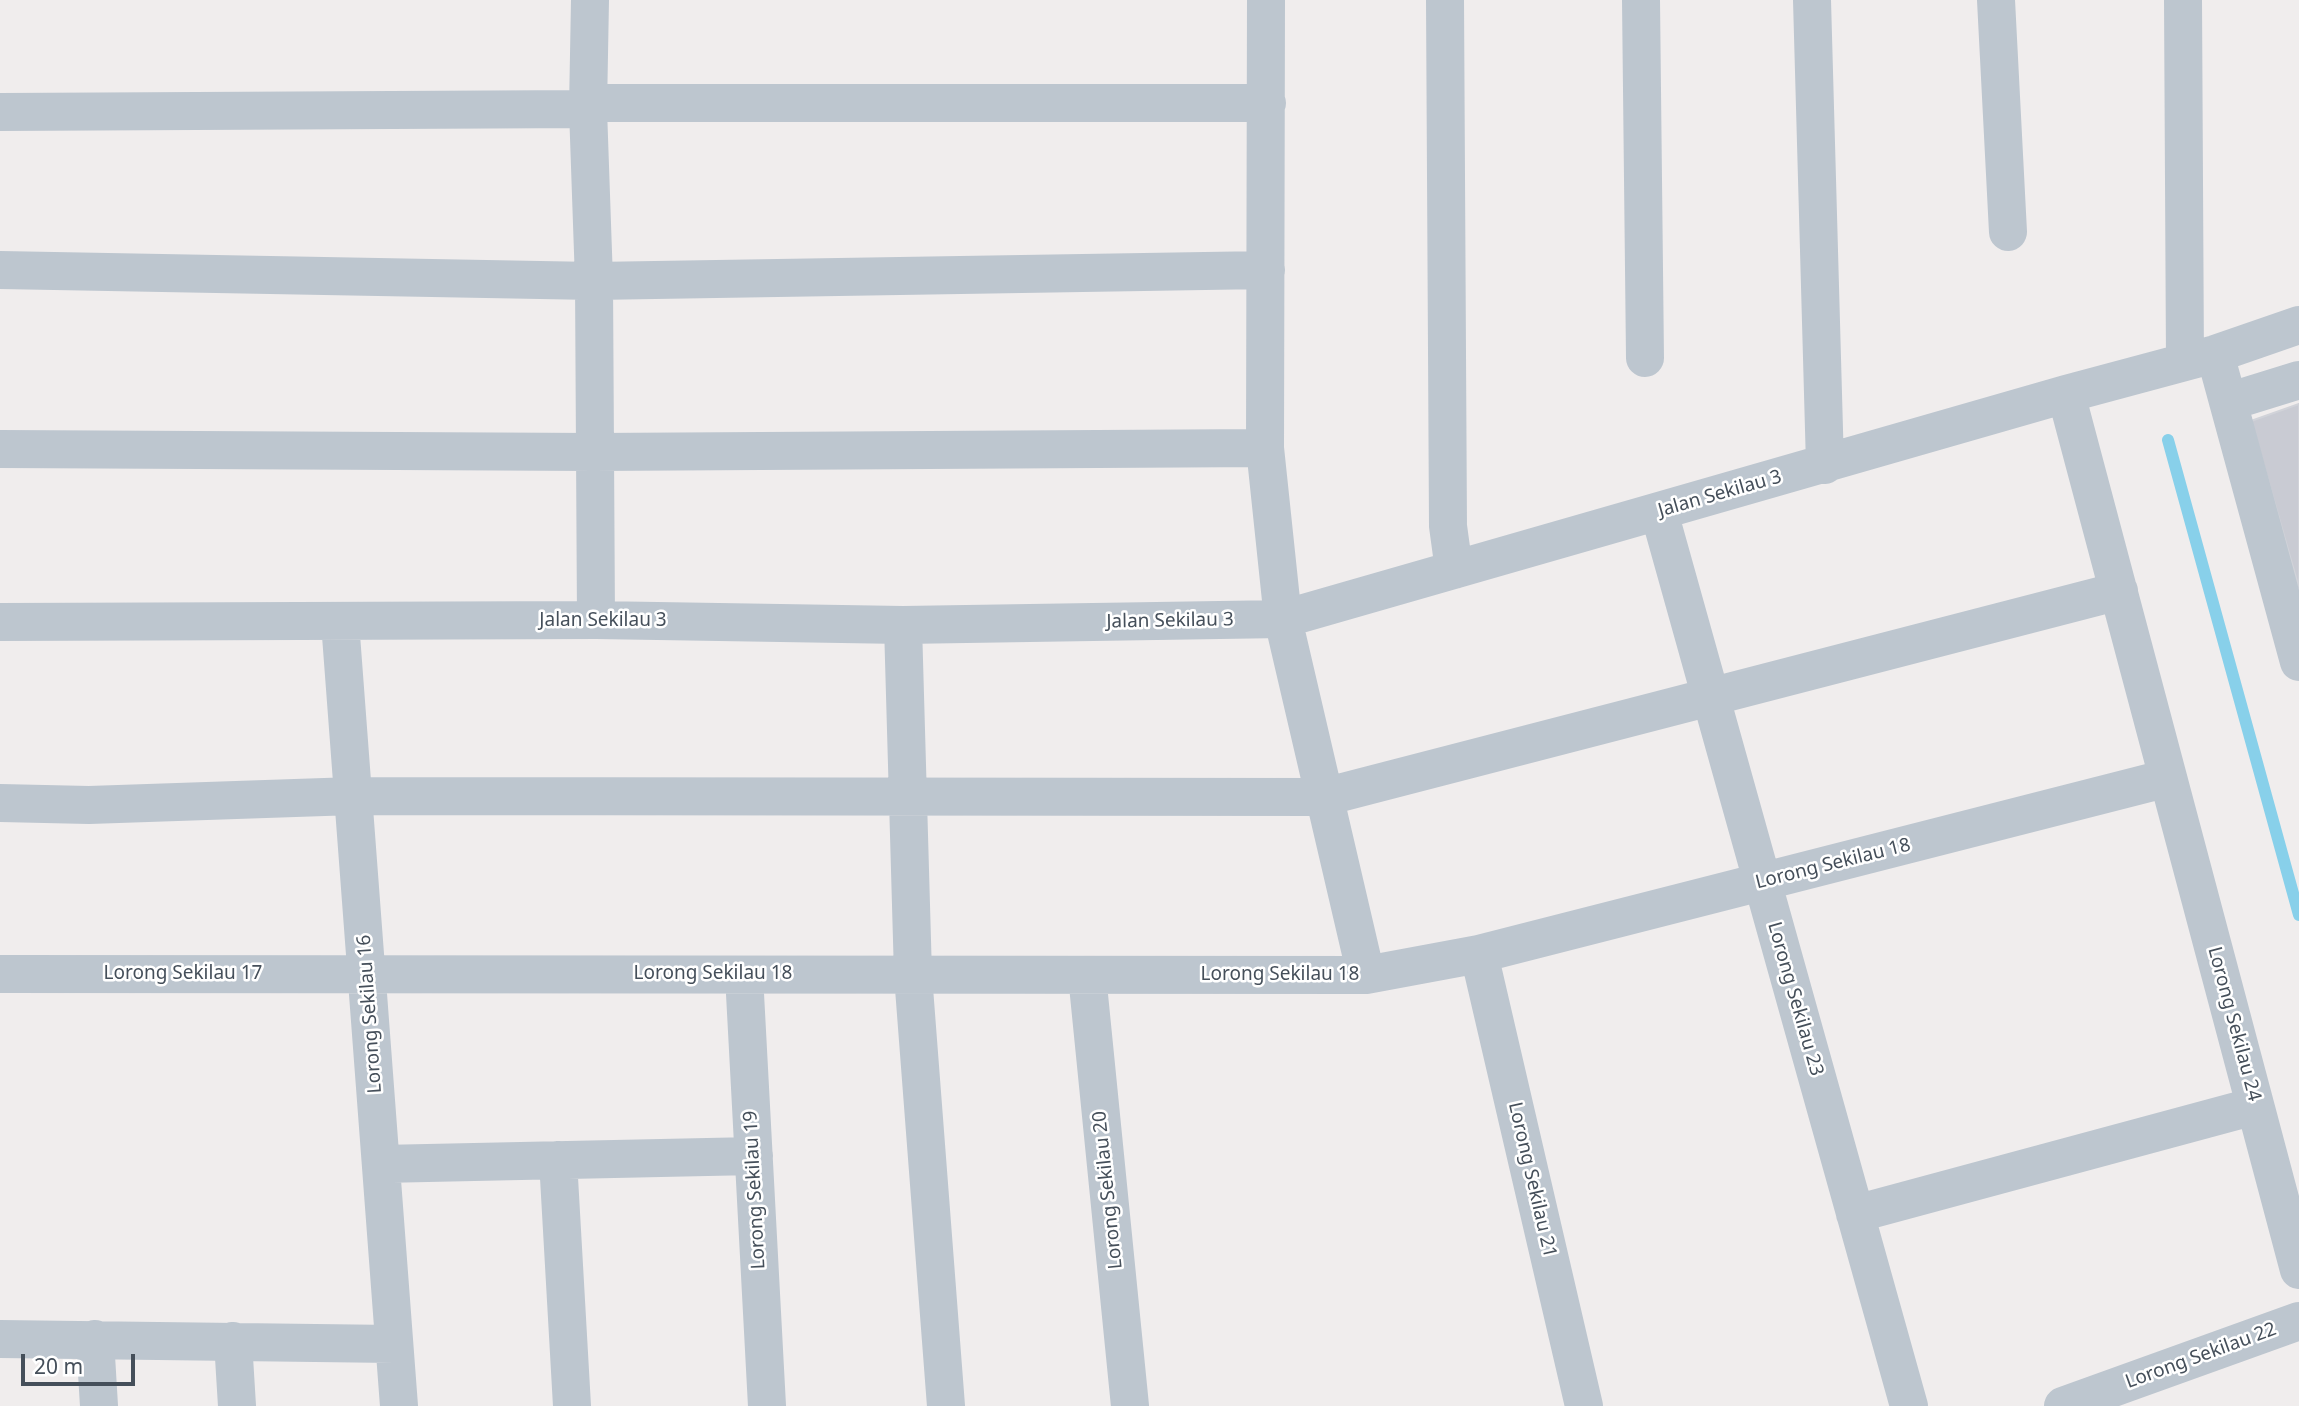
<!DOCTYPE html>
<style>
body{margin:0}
#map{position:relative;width:2299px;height:1406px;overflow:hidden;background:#f0eded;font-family:"Noto Sans",sans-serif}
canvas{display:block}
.scale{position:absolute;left:21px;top:1354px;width:114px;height:32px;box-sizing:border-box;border:4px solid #454f5a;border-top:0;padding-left:9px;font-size:21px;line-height:24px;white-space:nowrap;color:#454f5a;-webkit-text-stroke:5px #fff;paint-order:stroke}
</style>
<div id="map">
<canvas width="2299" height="1406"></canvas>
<div class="scale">20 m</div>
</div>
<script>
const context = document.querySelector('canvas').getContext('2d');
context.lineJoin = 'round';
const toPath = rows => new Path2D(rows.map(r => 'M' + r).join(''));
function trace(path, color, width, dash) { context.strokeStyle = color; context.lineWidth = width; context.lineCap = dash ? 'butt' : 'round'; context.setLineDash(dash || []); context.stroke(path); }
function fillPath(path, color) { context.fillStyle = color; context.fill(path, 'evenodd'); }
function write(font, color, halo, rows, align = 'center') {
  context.font = font + ' "Noto Sans",sans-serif'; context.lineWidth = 5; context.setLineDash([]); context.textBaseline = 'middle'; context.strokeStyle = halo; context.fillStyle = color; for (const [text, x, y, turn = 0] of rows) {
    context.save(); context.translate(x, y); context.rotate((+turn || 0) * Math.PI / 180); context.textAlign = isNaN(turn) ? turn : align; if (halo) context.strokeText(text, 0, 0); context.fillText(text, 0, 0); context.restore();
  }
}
const stream = toPath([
 [2168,440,2299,915]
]);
const building = toPath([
 [2299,404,2299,588,2251,421,2299,404]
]);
const minor = toPath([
 [590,0,588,109,594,281,596,620],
 [1266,0,1265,448,1283,619,1366,975],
 [1445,0,1448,526,1454,570],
 [1641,0,1645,358],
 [1812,0,1825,465],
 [1996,0,2008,232],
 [2183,0,2185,362],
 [588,103,1267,103],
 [0,112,588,109],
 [0,270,594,281,1266,270],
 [2215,354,2299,662],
 [2066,394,2299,1270],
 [2228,402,2299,380],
 [0,449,594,452,1265,448],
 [1659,512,1909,1406],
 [0,622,596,620,903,625,1283,619,2066,394,2215,354,2299,325],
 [340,622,399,1406],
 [903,625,913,975,946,1406],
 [0,803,89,805,354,796,1324,797,2119,591],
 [1479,954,1584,1406],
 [0,974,1366,975,1479,954,2168,778],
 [744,975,767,1406],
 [1087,975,1130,1406],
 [558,1160,572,1406],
 [381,1164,754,1156],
 [1855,1214,2255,1106],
 [0,1339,394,1344],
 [95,1339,99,1406],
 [233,1341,237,1406],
 [2063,1406,2299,1321]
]);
const streetNames = [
 ["Jalan Sekilau 3",1720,494,-16],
 ["Jalan Sekilau 3",603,621],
 ["Jalan Sekilau 3",1170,621,-1],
 ["Lorong Sekilau 18",1833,864,-14],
 ["Lorong Sekilau 17",183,974],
 ["Lorong Sekilau 18",713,974],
 ["Lorong Sekilau 18",1280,975],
 ["Lorong Sekilau 23",1795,999,74],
 ["Lorong Sekilau 16",370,1014,-94],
 ["Lorong Sekilau 24",2234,1024,75],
 ["Lorong Sekilau 21",1532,1180,77],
 ["Lorong Sekilau 19",755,1190,-93],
 ["Lorong Sekilau 20",1108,1190,-96],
 ["Lorong Sekilau 22",2201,1356,-20]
];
trace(stream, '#88d0ea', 12);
fillPath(building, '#c9cbd3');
trace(building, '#d1d3d9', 2);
trace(minor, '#bdc6cf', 38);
write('19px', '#454f5a', '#fff', streetNames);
</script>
